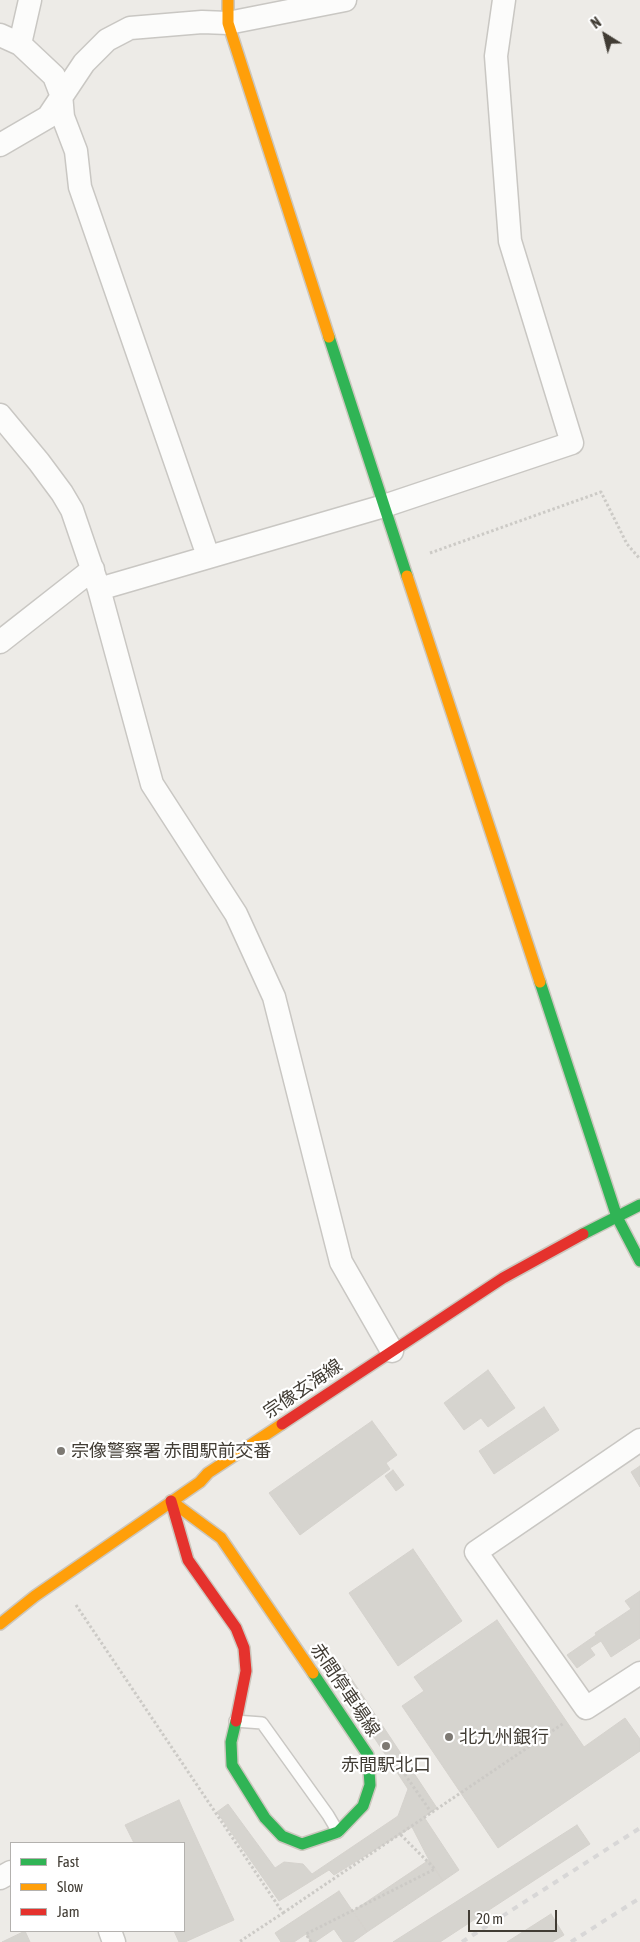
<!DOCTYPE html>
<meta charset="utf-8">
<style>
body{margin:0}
#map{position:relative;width:640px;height:1942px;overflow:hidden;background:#edebe7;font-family:"Asap Condensed",sans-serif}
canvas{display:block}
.legend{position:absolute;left:10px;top:1842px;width:175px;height:90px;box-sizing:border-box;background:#fff;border:1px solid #b3b1ae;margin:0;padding:6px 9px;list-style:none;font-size:15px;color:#413c34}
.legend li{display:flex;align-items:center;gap:10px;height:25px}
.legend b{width:25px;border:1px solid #b3b1ae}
.north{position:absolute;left:580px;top:10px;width:50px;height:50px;-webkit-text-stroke:4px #fff;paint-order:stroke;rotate:324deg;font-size:14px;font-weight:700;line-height:20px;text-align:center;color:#413c34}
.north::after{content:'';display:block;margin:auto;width:18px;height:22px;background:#413c34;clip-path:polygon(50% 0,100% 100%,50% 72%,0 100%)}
.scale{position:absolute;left:468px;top:1910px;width:89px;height:22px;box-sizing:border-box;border:2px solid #413c34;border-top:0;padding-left:6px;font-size:15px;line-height:18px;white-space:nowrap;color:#413c34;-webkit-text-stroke:4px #fff;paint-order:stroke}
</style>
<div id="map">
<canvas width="640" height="1942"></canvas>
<ul class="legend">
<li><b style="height:6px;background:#30b455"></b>Fast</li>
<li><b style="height:6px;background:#ff9f0a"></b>Slow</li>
<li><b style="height:6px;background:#e5322d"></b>Jam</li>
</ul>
<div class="north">N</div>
<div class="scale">20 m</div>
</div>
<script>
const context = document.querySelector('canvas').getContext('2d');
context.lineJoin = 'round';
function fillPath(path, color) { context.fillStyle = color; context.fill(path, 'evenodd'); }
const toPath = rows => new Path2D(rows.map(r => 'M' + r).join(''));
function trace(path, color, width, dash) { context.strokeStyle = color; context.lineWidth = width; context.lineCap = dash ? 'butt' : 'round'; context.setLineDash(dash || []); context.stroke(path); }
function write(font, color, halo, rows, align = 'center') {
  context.font = font + ' "Asap Condensed","Noto Sans JP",sans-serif'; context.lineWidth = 4.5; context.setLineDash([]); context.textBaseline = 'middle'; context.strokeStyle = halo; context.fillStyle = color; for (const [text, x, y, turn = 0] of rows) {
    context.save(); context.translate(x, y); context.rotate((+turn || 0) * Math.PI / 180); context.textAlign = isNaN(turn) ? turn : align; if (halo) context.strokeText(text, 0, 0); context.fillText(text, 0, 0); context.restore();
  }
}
const building = toPath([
 [488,1370,515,1408,488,1427,481,1418,464,1430,444,1403,488,1370],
 [544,1407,559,1430,494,1474,479,1451,544,1407],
 [372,1421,397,1455,386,1463,390,1469,300,1535,269,1493,372,1421],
 [640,1466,640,1487,631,1472,640,1466],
 [393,1470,404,1485,396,1491,385,1476,393,1470],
 [413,1549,462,1621,398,1666,349,1593,413,1549],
 [640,1591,640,1638,611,1657,601,1641,590,1648,595,1655,577,1668,567,1655,596,1635,595,1633,631,1609,625,1601,640,1591],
 [497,1620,584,1747,625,1718,640,1739,640,1751,498,1848,402,1706,424,1691,414,1677,497,1620],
 [343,1666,437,1808,424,1817,459,1870,443,1881,429,1860,412,1827,334,1875,329,1870,279,1901,217,1812,228,1804,275,1868,284,1862,303,1864,312,1874,398,1816,408,1789,331,1672,343,1666],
 [179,1800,234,1920,185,1942,179,1942,174,1931,184,1931,184,1843,134,1843,125,1825,179,1800],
 [577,1825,590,1844,440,1942,393,1942,577,1825],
 [429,1860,443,1881,367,1932,353,1911,429,1860],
 [339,1891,367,1932,353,1942,343,1942,334,1929,315,1942,311,1942,306,1934,294,1942,281,1942,275,1933,339,1891],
 [551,1914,564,1935,552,1942,507,1942,551,1914],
 [25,1931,30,1942,2,1942,25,1931]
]);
const path = toPath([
 [430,553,601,492,627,544,640,559],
 [76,1605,283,1913,239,1942],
 [399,1766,431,1812],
 [283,1913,564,1723],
 [311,1942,306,1934,435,1869,400,1834]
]);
const lane = toPath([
 [235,1721,262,1723,328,1815,338,1832]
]);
const street = toPath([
 [0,35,20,44,54,76,61,94,63,117,76,151,80,187,208,556],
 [20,44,30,0],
 [0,145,48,117,84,63,107,40,130,28,202,22,228,23,345,0],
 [0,415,39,462,62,493,72,510,99,589,152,784,236,914,274,997,341,1262,392,1351],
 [99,589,384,506,572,443,510,241,496,56,504,0],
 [0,642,93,569],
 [640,1440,476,1552,586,1708,640,1673],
 [0,1878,11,1872],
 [110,1931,114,1942]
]);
const fast = toPath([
 [329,337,407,576],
 [540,982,617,1217,640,1261],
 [583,1234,640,1205],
 [236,1721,231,1742,232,1765,265,1818,282,1836,302,1844,338,1832,363,1806,370,1785,368,1755,313,1673]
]);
const slow = toPath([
 [228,0,228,23,329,337],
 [407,576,540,982],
 [171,1501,221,1538,313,1673],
 [0,1624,35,1596,200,1482,208,1473,282,1424]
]);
const jam = toPath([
 [282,1424,503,1278,583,1234],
 [171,1501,188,1560,236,1628,244,1648,246,1671,236,1721]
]);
const rail = toPath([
 [462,1942,640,1828],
 [571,1942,640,1898]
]);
const markers = [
 [61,1451,5,"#7d7973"],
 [449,1737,5,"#7d7973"],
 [386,1746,5,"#7d7973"]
];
const streetNames = [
 ["宗像玄海線",303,1389,-34],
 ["赤間停車場線",345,1690,56]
];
const poiNames = [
 ["宗像警察署 赤間駅前交番",71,1451],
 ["北九州銀行",459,1737],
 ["赤間駅北口",386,1765,"center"]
];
fillPath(building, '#d6d4cf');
trace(building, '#d5d2cd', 1);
trace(lane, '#c9c7c3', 14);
trace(street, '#c9c7c3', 25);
trace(fast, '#ccc7be', 14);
trace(slow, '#ccc7be', 14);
trace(jam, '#ccc7be', 14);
trace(path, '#cccac6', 3, [2.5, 2.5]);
trace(lane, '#fcfcfb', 11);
trace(street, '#fcfcfb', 22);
trace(fast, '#30b455', 11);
trace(slow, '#ff9f0a', 11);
trace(jam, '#e5322d', 11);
trace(rail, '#d8d7d7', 4, [6, 6]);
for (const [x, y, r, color] of markers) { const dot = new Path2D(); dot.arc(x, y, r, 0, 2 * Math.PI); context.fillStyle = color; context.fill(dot); trace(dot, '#fff', 2); }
write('18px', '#413c34', '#fff', streetNames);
write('18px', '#413c34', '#fff', poiNames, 'left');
</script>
